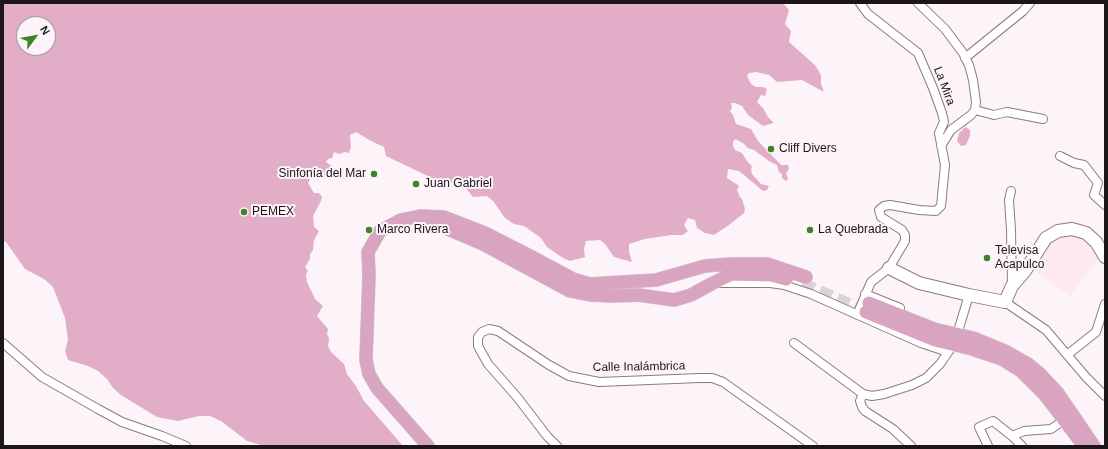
<!DOCTYPE html>
<meta charset="utf-8">
<style>
body{margin:0}
#map{position:relative;width:1108px;height:449px;overflow:hidden;background:#fcf4f8;font-family:Helvetica,sans-serif}
canvas{display:block}
.frame{position:absolute;inset:0;border:4px solid #1d1619;pointer-events:none}
.north{position:absolute;left:16px;top:16px;width:40px;height:40px;box-sizing:border-box;background:#fcf4f8;border:1px solid #a39b9f;border-radius:50%;rotate:58deg;font-size:11px;font-weight:700;line-height:16px;text-align:center;color:#1d1619}
.north::after{content:'';display:block;margin:auto;width:14px;height:18px;background:#3e8327;clip-path:polygon(50% 0,100% 100%,50% 72%,0 100%)}
</style>
<div id="map">
<canvas width="1108" height="449"></canvas>
<div class="frame"></div>
<div class="north">N</div>
</div>
<script>
const context = document.querySelector('canvas').getContext('2d');
context.lineJoin = 'round';
function fillPath(path, color) { context.fillStyle = color; context.fill(path, 'evenodd'); }
const toPath = rows => new Path2D(rows.map(r => 'M' + r).join(''));
function trace(path, color, width, dash) { context.strokeStyle = color; context.lineWidth = width; context.lineCap = dash ? 'butt' : 'round'; context.setLineDash(dash || []); context.stroke(path); }
function write(font, color, halo, rows, align = 'center') {
  context.font = font + ' Helvetica,sans-serif'; context.lineWidth = 4; context.setLineDash([]); context.textBaseline = 'middle'; context.strokeStyle = halo; context.fillStyle = color; for (const [text, x, y, turn = 0] of rows) {
    context.save(); context.translate(x, y); context.rotate((+turn || 0) * Math.PI / 180); context.textAlign = isNaN(turn) ? turn : align; if (halo) context.strokeText(text, 0, 0); context.fillText(text, 0, 0); context.restore();
  }
}
const built = toPath([
 [1066,233,1077,235,1089,245,1099,257,1070,297,1030,266,1048,243]
]);
const water = toPath([
 [3,3,783,3,789,10,785,24,791,31,789,42,815,65,821,75,821,84,824,92,802,80,777,82,769,75,756,72,749,73,747,76,751,84,756,87,763,87,767,89,765,96,761,95,757,102,763,108,768,117,774,123,763,126,748,115,742,106,735,103,731,103,732,108,730,111,733,115,736,124,751,129,758,141,781,165,788,165,789,169,786,173,788,179,786,181,782,178,782,174,779,172,777,165,769,161,754,150,748,148,743,143,735,139,733,142,733,146,735,150,742,153,747,161,752,166,751,170,752,174,761,184,769,186,767,190,763,191,739,171,728,169,727,178,739,186,737,190,740,197,742,199,745,209,744,213,729,225,714,235,705,233,697,228,695,220,688,218,684,225,688,231,683,235,671,235,645,239,629,244,629,252,632,262,614,257,605,244,600,240,586,241,584,249,585,257,570,261,563,258,547,247,541,238,524,226,514,224,505,218,493,201,487,196,473,197,465,187,460,186,458,183,447,183,443,185,440,184,430,177,386,156,384,147,371,141,356,132,350,135,351,147,349,153,345,152,339,154,334,152,332,158,328,159,326,162,333,167,332,174,327,178,319,174,312,176,308,183,314,193,319,193,322,197,321,201,313,216,314,227,319,231,314,240,313,250,310,254,310,259,305,267,308,271,306,274,307,282,315,299,323,306,317,316,328,329,327,334,329,338,328,346,331,352,344,364,347,374,356,386,364,401,403,446,264,446,247,441,221,421,210,416,199,416,178,421,157,417,121,395,113,388,107,379,98,371,88,366,68,360,65,351,68,340,65,318,53,287,44,279,25,269,6,242,3,241],
 [24,24,48,24,48,48,24,48],
 [966,127,970,130,970,136,966,145,961,146,957,141,959,133,964,128]
]);
const primaryTunnel = toPath([
 [802,284,866,312]
]);
const street = toPath([
 [918,3,945,29,963,53,969,65,973,80,976,102,975,110,971,115,951,130,941,146],
 [965,58,1023,11,1030,3],
 [975,110,994,115,1007,112,1043,119],
 [1060,156,1074,163,1084,165,1098,183,1094,195,1105,205],
 [1011,191,1009,200,1011,230,1012,286],
 [717,283,770,283,784,285,811,294,921,343,948,352],
 [865,294,900,308],
 [1005,302,1046,330,1086,377,1105,396],
 [857,315,871,282,889,268,905,241,905,235,902,230,881,217,879,210,884,206,890,205,919,210,936,211,941,206,945,165,939,133,944,122,942,113,933,88,918,53,868,14,860,3],
 [956,338,969,295],
 [3,343,42,377,98,409,122,422,162,436,186,446],
 [794,343,863,394,872,396,884,394,912,385,926,378,940,364,951,348],
 [1067,355,1096,332,1105,304],
 [863,394,860,401,862,407,865,411,893,429,911,446],
 [557,446,547,436,517,397,488,364,478,346,478,337,482,332,489,329,498,331,549,365,569,376,599,382,700,378,712,378,723,382,813,446],
 [988,446,979,427,993,421,1012,436],
 [1022,446,1012,436,1024,431,1051,429,1064,420]
]);
const secondary = toPath([
 [889,268,919,283,969,295,1005,302,1012,286,1025,271,1046,238,1058,231,1072,229,1086,233,1096,242,1105,257]
]);
const primary = toPath([
 [421,225,443,227,483,244,570,291,590,295,613,296,639,295,674,300,691,295,713,283,732,274,771,275,786,279],
 [869,303,934,329,973,338,1005,351,1028,364,1040,374,1057,392,1094,446],
 [866,312,935,340,972,349,1002,359,1021,371,1045,395,1084,446],
 [428,446,377,388,369,374,366,360,369,275,368,252,380,231,401,220,420,216,444,217,485,233,532,257,573,279,590,284,656,280,705,266,731,264,767,264,806,277]
]);
const markers = [
 [771,149,4,"#3e8327"],
 [374,174,4,"#3e8327"],
 [416,184,4,"#3e8327"],
 [244,212,4,"#3e8327"],
 [369,230,4,"#3e8327"],
 [810,230,4,"#3e8327"],
 [987,258,4,"#3e8327"]
];
const streetNames = [
 ["La Mira",944,86,69],
 ["Calle Inalámbrica",639,367,-1]
];
const poiNames = [
 ["Cliff Divers",779,149],
 ["Sinfonía del Mar",366,174,"right"],
 ["Juan Gabriel",424,184],
 ["PEMEX",252,212],
 ["Marco Rivera",377,230],
 ["La Quebrada",818,230],
 ["Televisa",995,251],
 ["Acapulco",995,265]
];
fillPath(built, '#fee8f2');
fillPath(water, '#e2adc6');
trace(primaryTunnel, '#dbd3d7', 13, [13, 6]);
trace(street, '#8c7a82', 10);
trace(secondary, '#8c7a82', 14);
trace(primary, '#d2d0d1', 14);
trace(street, '#fff', 8);
trace(secondary, '#fff', 12);
trace(primary, '#d9a4c0', 13);
for (const [x, y, r, color] of markers) { const dot = new Path2D(); dot.arc(x, y, r, 0, 2 * Math.PI); context.fillStyle = color; context.fill(dot); trace(dot, '#fcf4f8', 1.5); }
write('12px', '#1d1619', '#fcf4f8', streetNames);
write('12px', '#1d1619', '#fcf4f8', poiNames, 'left');
</script>
